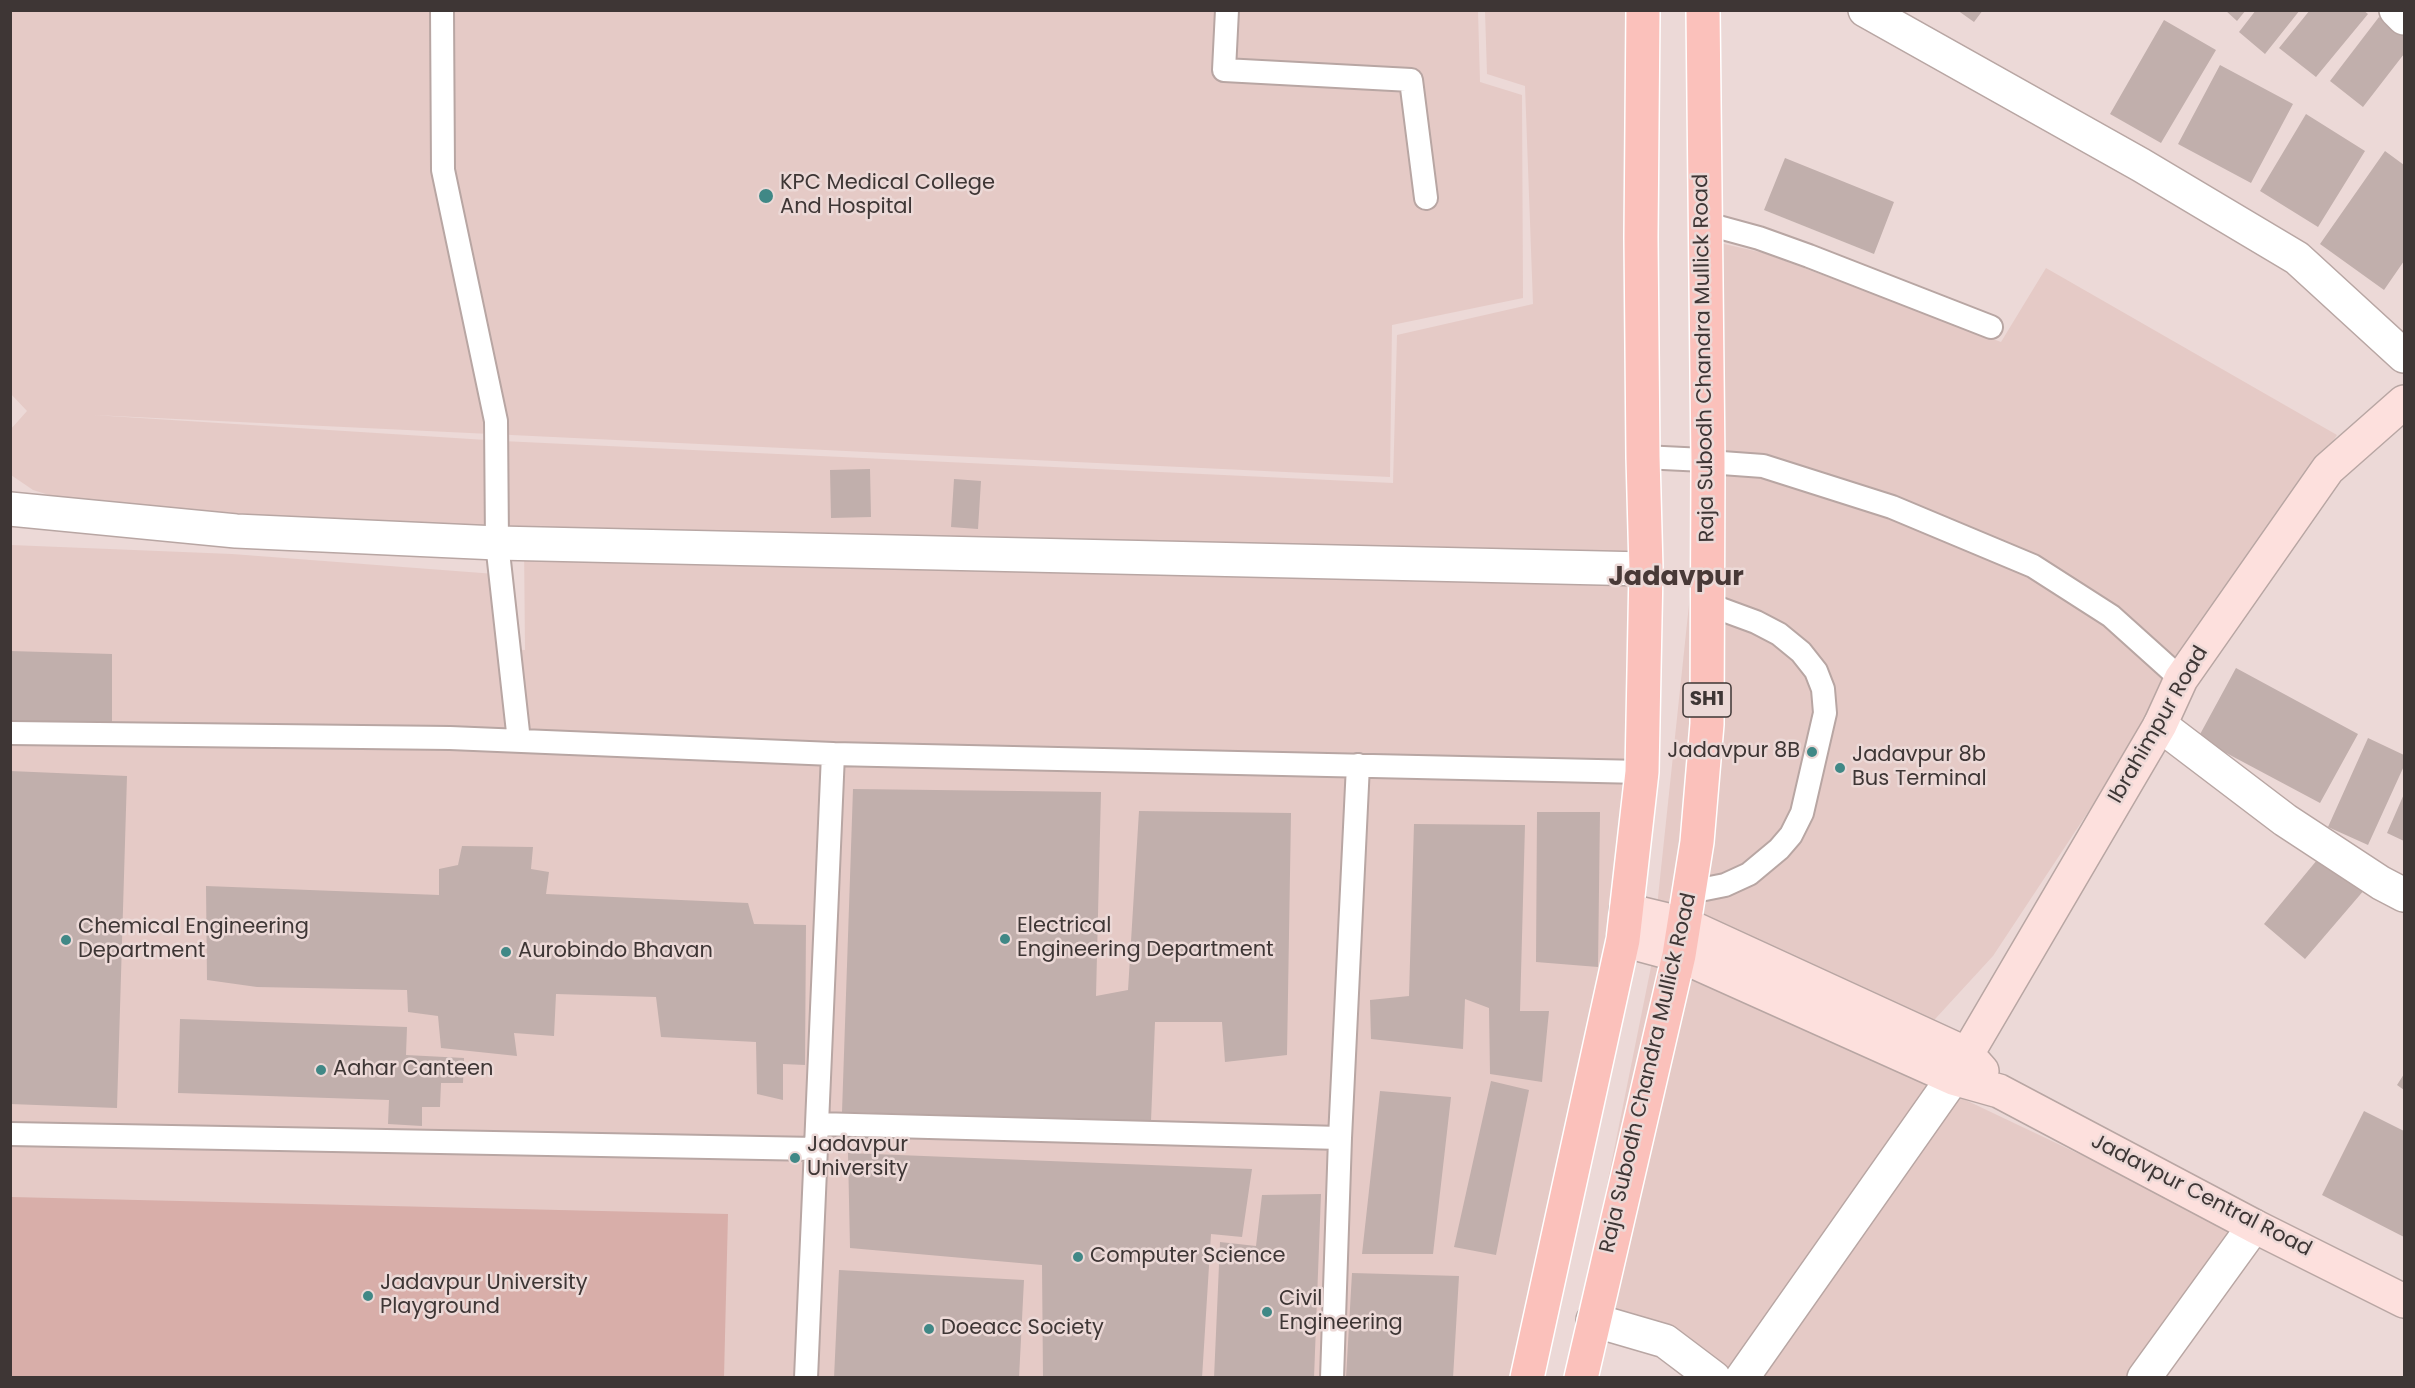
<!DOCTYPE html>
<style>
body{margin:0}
#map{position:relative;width:2415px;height:1388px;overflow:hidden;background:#ecd9d7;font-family:Poppins,sans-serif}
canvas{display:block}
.frame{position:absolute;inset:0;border:12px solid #3e3635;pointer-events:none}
</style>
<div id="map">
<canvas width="2415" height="1388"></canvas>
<div class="frame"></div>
</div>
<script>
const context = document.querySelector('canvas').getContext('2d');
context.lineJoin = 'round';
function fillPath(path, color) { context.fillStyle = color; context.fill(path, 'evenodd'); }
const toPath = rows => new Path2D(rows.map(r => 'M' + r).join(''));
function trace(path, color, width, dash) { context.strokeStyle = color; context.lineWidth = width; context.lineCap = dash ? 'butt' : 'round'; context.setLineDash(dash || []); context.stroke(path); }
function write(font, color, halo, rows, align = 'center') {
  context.font = font + ' Poppins,sans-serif'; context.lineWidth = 5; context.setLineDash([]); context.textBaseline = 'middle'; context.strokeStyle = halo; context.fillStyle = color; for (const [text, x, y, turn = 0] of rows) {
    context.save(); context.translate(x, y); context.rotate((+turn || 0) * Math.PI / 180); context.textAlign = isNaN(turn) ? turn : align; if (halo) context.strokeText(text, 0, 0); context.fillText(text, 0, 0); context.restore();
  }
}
const built = toPath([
 [11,11,1478,11,1480,82,1522,95,1523,298,1392,325,1390,477,93,415,502,441,1393,483,1397,335,1533,304,1525,86,1487,74,1485,11,1640,11,1635,559,505,534,65,500,33,490,11,475,10,430,27,411,10,393],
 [1689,236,1764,253,2001,342,2046,268,2337,435,1993,956,1914,1042,1654,935,1693,567],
 [524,543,1377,577,1664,583,1643,768,1536,1377,11,1378,11,545,232,554,495,574,502,649,525,650],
 [1653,957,1894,1066,2237,1229,2131,1377,1732,1377,1584,1299]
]);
const green = toPath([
 [11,1197,728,1214,724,1377,11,1377]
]);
const building = toPath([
 [1957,10,1983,10,1974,22],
 [2225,10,2246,10,2237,21],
 [2256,10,2300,10,2265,54,2239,32],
 [2310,10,2363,10,2368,14,2316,77,2279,48],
 [2379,17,2404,36,2404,54,2363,107,2330,81],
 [2164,20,2216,50,2161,143,2110,114],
 [2220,65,2293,104,2251,183,2178,144],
 [2306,114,2365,151,2318,227,2260,191],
 [2385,151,2404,165,2404,261,2384,290,2320,244],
 [1785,158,1894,202,1874,254,1764,210],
 [870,469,871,517,831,518,830,470],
 [954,479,981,481,978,529,951,527],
 [10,651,112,654,112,725,10,721],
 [2236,668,2358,734,2320,803,2198,738],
 [2368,738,2404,755,2404,766,2368,845,2328,827],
 [10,771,127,776,117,1108,10,1104],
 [853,789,1101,792,1096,996,1128,990,1139,811,1291,813,1287,1055,1225,1062,1222,1022,1155,1022,1151,1121,842,1112],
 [2404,794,2404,841,2387,833],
 [1537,812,1600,812,1598,967,1536,962],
 [1414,824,1525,825,1520,1011,1549,1011,1542,1082,1490,1074,1489,1008,1465,999,1463,1049,1371,1039,1370,1000,1409,996],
 [462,846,533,847,531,869,549,872,546,894,748,903,754,924,806,925,805,1065,783,1064,783,1100,757,1094,756,1042,661,1037,656,997,556,994,554,1036,514,1033,517,1056,441,1048,438,1016,408,1012,407,990,257,987,207,980,206,886,439,895,439,869,458,865],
 [2322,854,2365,889,2305,959,2264,924],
 [180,1019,407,1027,406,1055,464,1058,463,1083,441,1083,440,1107,422,1107,422,1126,388,1124,389,1100,178,1093],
 [2404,1074,2404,1090,2397,1085],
 [1491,1081,1529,1090,1496,1255,1454,1247],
 [1380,1091,1451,1097,1433,1254,1362,1254],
 [2364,1111,2404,1131,2404,1237,2322,1195],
 [848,1153,1252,1169,1242,1237,1211,1234,1202,1378,1043,1378,1042,1265,850,1248],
 [1321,1194,1314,1378,1214,1378,1220,1242,1256,1246,1262,1195],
 [839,1270,1024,1280,1019,1378,834,1378],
 [1352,1273,1459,1276,1453,1378,1346,1378]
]);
const lane = toPath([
 [442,10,443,170,496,421,497,543,519,741],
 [1227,10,1224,70,1411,80,1426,198],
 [1704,223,1759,238,1809,256,1991,327],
 [1643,457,1704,460,1708,462,1763,466,1892,507,2033,566,2111,616,2181,679],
 [10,733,450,738,833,754,1642,772],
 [1690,892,1725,885,1749,874,1779,849,1791,835,1802,813,1825,713,1823,689,1816,671,1801,652,1779,634,1756,622,1707,604],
 [817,1124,1340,1138,1332,1378],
 [10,1134,816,1149],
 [1340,1138,1358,765],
 [806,1378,833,754]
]);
const street = toPath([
 [1865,10,2141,165,2297,258,2404,356],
 [2396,10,2404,18],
 [10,509,236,531,497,543,1646,569],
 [2160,725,2285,820,2381,883,2404,895],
 [1593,1320,1665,1341,1714,1378],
 [1742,1378,1953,1078],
 [2144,1378,2254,1226]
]);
const secondary = toPath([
 [1626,910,1684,924,1967,1054,1982,1071],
 [1623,940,1679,955,1953,1078,1999,1091,2254,1226,2404,1301],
 [1953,1078,2160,725,2181,679,2328,469,2404,402]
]);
const primary = toPath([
 [1527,1378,1623,940,1642,772,1646,569,1643,457,1641,237,1643,10],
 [1581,1378,1679,955,1697,842,1707,724,1708,462,1703,10]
]);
const markers = [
 [766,196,8,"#408886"],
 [1812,752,6,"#408886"],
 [1840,768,6,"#408886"],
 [1005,939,6,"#408886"],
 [66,940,6,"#408886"],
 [506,952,6,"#408886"],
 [321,1070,6,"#408886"],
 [795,1158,6,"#408886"],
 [1078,1257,6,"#408886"],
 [368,1296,6,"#408886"],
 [1267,1312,6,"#408886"],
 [929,1329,6,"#408886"]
];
const shields = [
 [1707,700,48]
];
const shieldNames = [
 ["SH1",1707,700]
];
const poiNames = [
 ["KPC Medical College",780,184],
 ["And Hospital",780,208],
 ["Jadavpur 8B",1800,752,"right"],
 ["Jadavpur 8b",1852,756],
 ["Bus Terminal",1852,780],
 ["Electrical",1017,927],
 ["Engineering Department",1017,951],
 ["Chemical Engineering",78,928],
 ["Department",78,952],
 ["Aurobindo Bhavan",518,952],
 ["Aahar Canteen",333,1070],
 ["Jadavpur",807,1146],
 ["University",807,1170],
 ["Computer Science",1090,1257],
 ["Jadavpur University",380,1284],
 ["Playground",380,1308],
 ["Civil",1279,1300],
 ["Engineering",1279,1324],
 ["Doeacc Society",941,1329]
];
const streetNames = [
 ["Raja Subodh Chandra Mullick Road",1705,358,-91],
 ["Ibrahimpur Road",2159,725,-60],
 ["Raja Subodh Chandra Mullick Road",1649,1073,-77],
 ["Jadavpur Central Road",2201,1196,27]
];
const districtNames = [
 ["Jadavpur",1676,578]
];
fillPath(built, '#e5cac6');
fillPath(green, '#d8aea9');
fillPath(building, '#c1afac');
trace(lane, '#b8a6a3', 26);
trace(street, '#b8a6a3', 36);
trace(secondary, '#b8a6a3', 36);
trace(primary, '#fff', 36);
trace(lane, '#fff', 22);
trace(street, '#fff', 33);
trace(secondary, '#fde0dd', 33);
trace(primary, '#fbc1bb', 33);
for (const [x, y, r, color] of markers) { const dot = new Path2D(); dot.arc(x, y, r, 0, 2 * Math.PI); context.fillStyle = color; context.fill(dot); trace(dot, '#ecd9d7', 2); }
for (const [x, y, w] of shields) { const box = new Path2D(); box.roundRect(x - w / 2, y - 17, w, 34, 4.5); context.fillStyle = '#ecd9d7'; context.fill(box); trace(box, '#3e3635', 1.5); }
write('bold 20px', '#3e3635', null, shieldNames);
write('21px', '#3e3635', '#ecd9d7', poiNames, 'left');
write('21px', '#3e3635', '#ecd9d7', streetNames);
write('bold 27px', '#483937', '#ecd9d7', districtNames);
</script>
